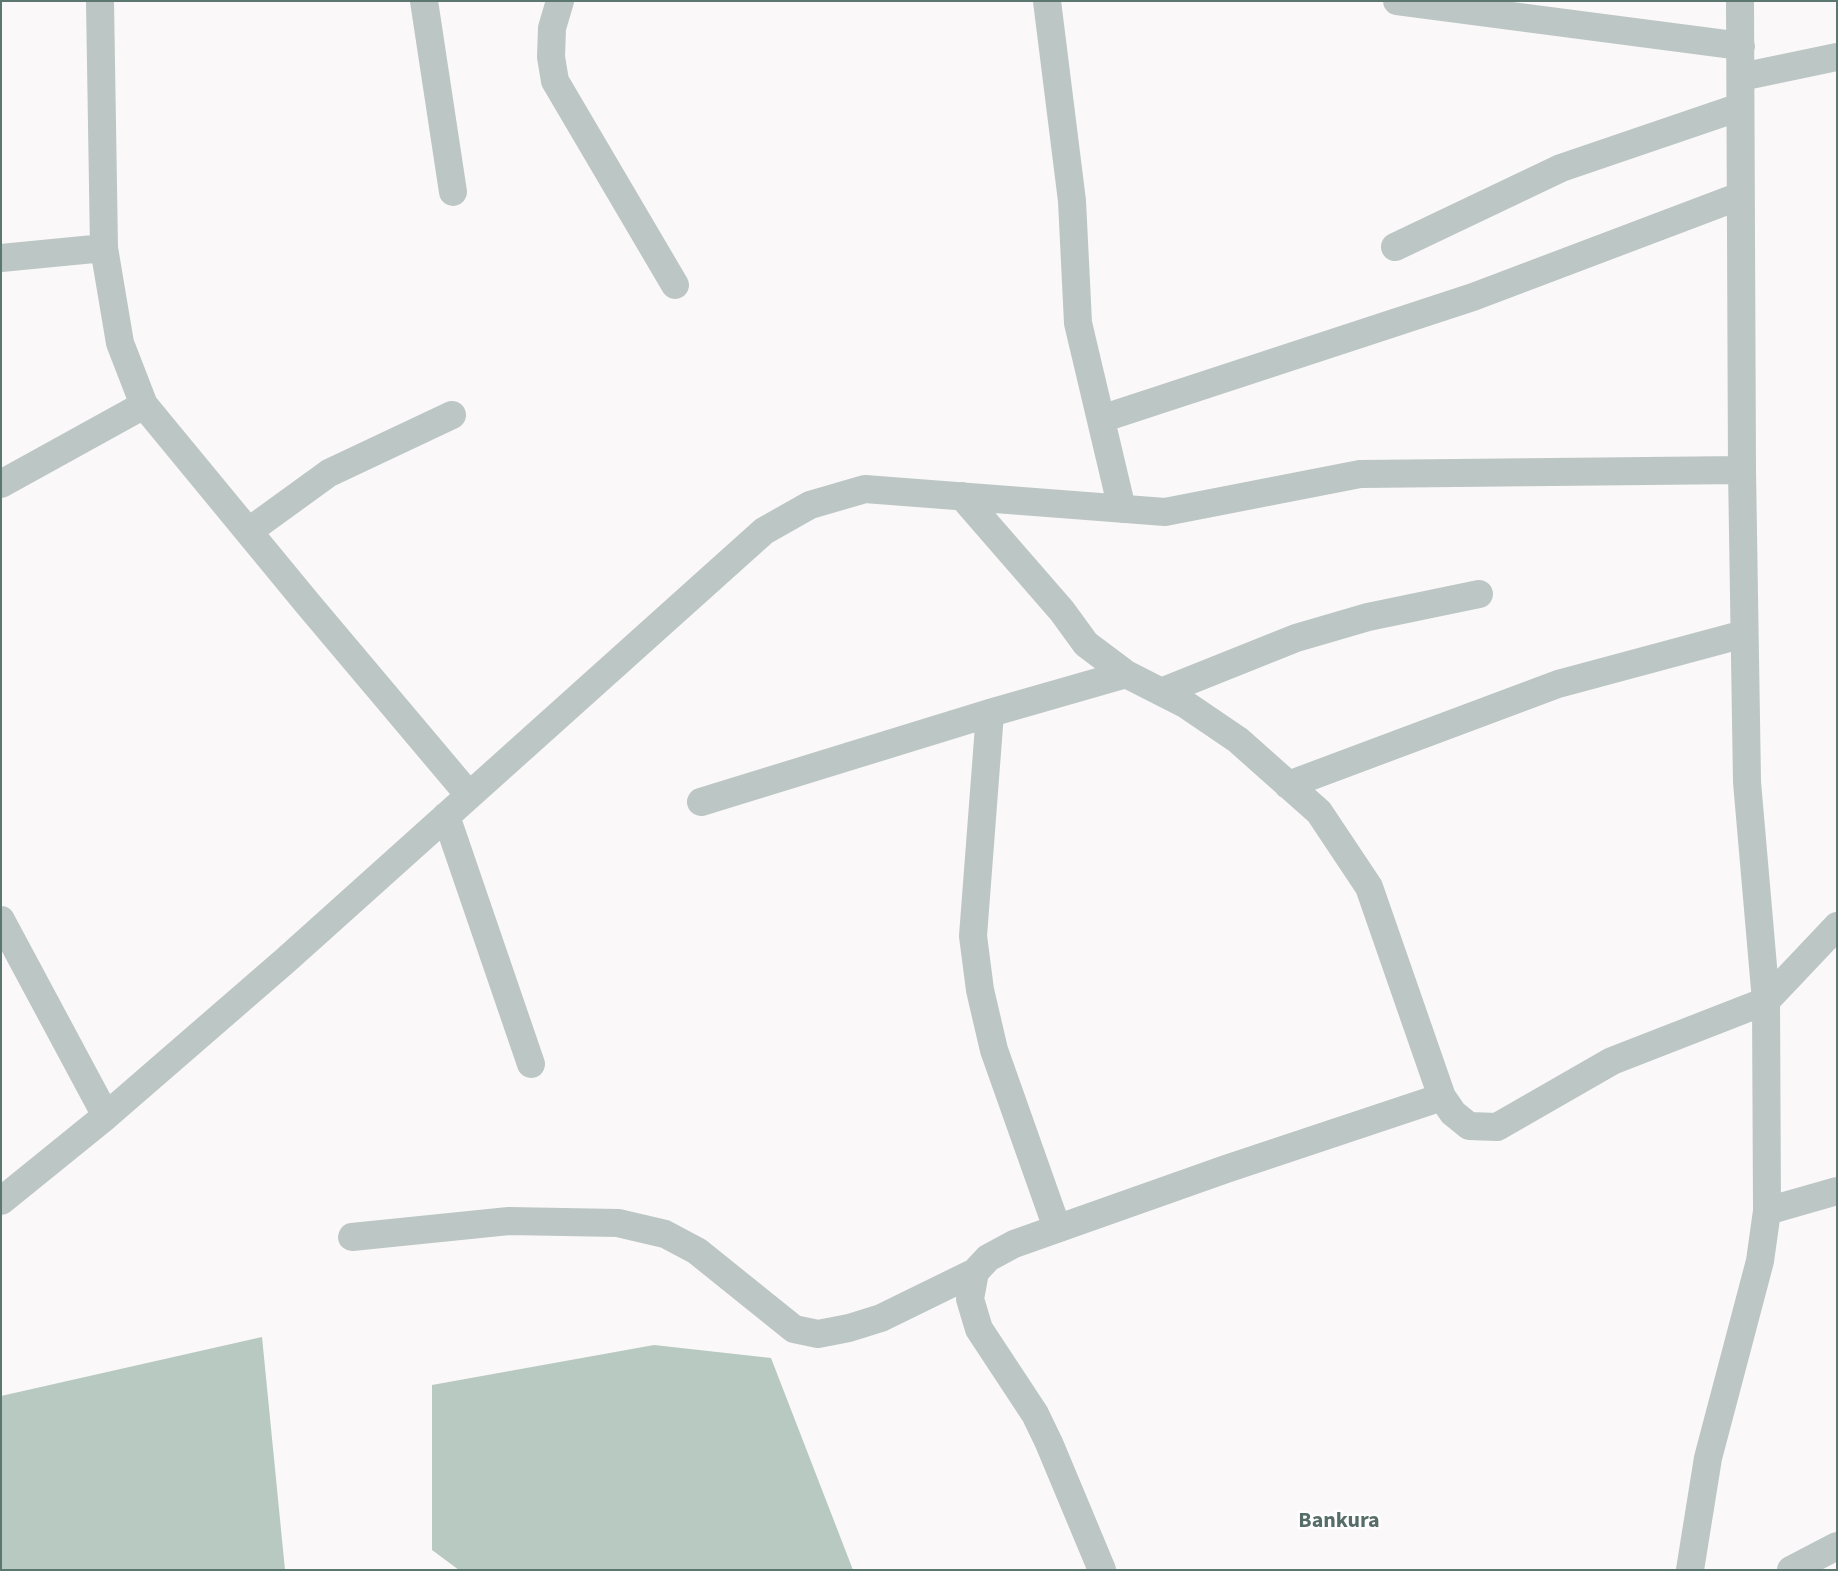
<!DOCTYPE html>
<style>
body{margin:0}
#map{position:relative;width:1838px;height:1571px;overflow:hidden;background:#faf8f8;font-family:"Source Sans 3",sans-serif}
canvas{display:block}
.frame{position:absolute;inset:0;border:2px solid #5c7770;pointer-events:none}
</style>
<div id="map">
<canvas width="1838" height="1571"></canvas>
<div class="frame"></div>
</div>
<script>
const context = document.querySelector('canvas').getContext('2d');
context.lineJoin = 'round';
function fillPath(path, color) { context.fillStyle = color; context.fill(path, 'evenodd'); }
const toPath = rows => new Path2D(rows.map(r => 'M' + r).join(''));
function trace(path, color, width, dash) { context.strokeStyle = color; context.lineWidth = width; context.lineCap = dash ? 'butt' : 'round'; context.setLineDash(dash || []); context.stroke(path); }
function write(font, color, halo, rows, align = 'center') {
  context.font = font + ' "Source Sans 3",sans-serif'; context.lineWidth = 5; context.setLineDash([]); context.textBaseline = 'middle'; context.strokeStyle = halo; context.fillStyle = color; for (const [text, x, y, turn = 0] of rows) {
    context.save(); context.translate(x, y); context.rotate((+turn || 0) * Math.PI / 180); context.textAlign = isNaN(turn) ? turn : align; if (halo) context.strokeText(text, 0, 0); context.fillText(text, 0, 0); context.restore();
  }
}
const water = toPath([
 [262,1337,285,1570,1,1570,1,1396],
 [654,1345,771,1358,853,1570,459,1570,432,1550,432,1385]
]);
const minor = toPath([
 [100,1,104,248,120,343,144,405,308,604,469,795],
 [424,1,453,192],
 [560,1,552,28,551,57,555,81,675,285],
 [1047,1,1072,201,1078,323,1122,509],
 [1397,1,1741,46],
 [1741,77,1837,57],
 [1395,247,1561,168,1740,107],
 [1,258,104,248],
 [1101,419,1473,297,1740,196],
 [1,484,144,405],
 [962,496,1062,611,1086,644,1126,674,1185,704,1238,740,1319,812,1369,887,1442,1097,1453,1113,1469,1126,1497,1127,1612,1061,1766,1001,1837,926],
 [249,531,329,473,452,415],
 [1161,692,1296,638,1368,617,1479,594],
 [990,713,973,936,980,990,994,1050,1057,1228],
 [1288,785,1558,684,1744,634],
 [701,802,990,713,1126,674],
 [446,816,531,1064],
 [1,920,106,1116],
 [1,1201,106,1116,286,960,764,531,810,505,865,489,1165,512,1360,474,1742,470],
 [1767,1211,1837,1191],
 [352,1237,509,1221,618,1223,665,1234,697,1251,794,1329,818,1334,849,1328,881,1318,975,1272],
 [1102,1570,1049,1443,1035,1414,979,1329,970,1299,975,1272,988,1258,1014,1244,1226,1169,1442,1097],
 [1690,1570,1708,1458,1760,1261,1767,1211,1766,1001,1747,782,1742,470,1740,1],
 [1791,1570,1837,1546]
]);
const townNames = [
 ["Bankura",1339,1522]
];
fillPath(water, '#b8c9c1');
trace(minor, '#bcc6c4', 28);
write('bold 22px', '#576e68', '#fff', townNames);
</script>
